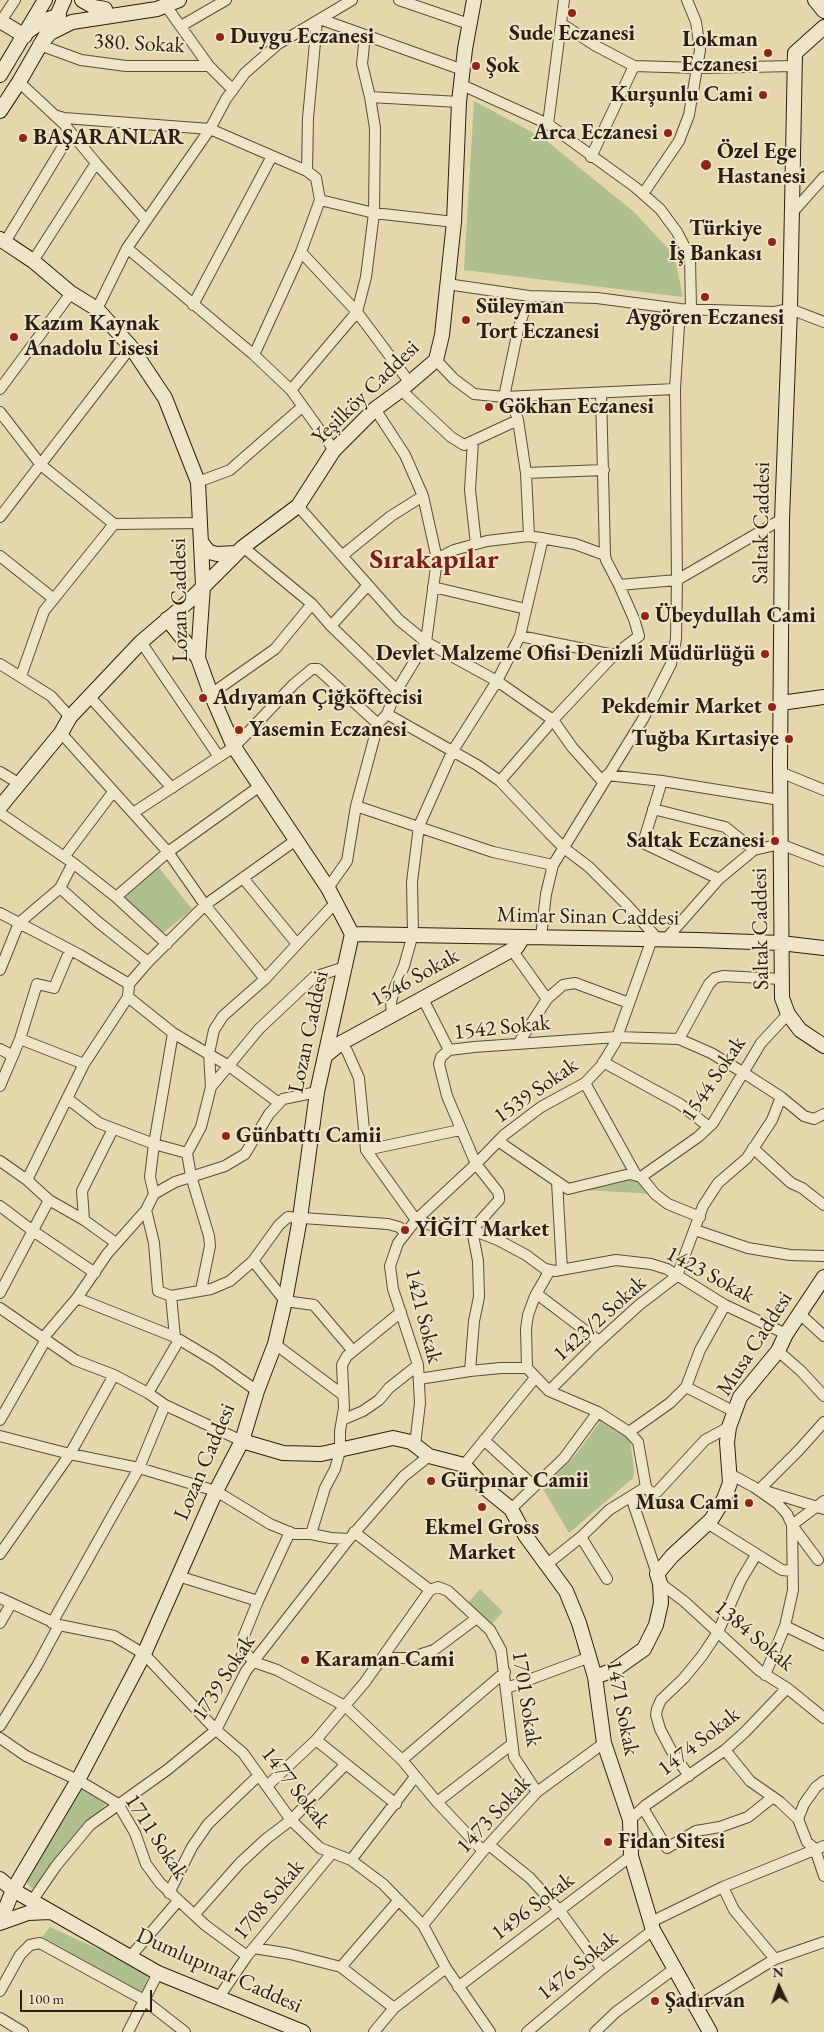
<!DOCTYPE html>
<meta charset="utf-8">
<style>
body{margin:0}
#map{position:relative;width:824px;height:2032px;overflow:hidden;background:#e5d6ab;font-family:"EB Garamond",serif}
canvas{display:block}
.north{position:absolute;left:754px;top:1962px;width:50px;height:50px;-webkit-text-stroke:4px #eee4c8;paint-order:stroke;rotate:357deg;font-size:14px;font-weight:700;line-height:20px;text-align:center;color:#2d1e13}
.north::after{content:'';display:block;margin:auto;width:18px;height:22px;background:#2d1e13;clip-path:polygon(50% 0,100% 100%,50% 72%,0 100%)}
.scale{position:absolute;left:20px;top:1990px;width:132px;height:22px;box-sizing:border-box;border:2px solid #2d1e13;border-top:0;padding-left:6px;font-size:15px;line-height:18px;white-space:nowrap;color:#2d1e13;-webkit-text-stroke:4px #eee4c8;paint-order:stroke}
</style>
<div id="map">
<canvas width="824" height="2032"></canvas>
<div class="north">N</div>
<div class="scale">100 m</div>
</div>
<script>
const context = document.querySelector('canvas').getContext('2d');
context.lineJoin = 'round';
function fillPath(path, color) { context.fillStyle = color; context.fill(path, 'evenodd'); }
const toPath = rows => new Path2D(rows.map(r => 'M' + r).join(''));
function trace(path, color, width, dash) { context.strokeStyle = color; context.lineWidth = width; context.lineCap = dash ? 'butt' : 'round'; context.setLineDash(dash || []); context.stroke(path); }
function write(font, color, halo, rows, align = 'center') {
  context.font = font + ' "EB Garamond",serif'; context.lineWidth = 4; context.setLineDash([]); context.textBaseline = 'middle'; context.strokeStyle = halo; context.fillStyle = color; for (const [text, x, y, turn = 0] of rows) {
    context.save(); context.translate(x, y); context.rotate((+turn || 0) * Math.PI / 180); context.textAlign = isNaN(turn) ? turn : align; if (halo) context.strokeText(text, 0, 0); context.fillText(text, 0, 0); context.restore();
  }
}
const green = toPath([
 [474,101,543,138,634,212,674,255,683,297,464,270],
 [156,864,192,909,161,935,119,898],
 [630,1174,655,1194,568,1189],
 [602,1419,627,1432,631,1446,634,1470,633,1478,569,1533,543,1489,577,1453],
 [480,1589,503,1612,491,1625,467,1604],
 [81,1788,106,1804,32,1889,26,1881],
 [50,1927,150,1973,141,1994,42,1937]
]);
const street = toPath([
 [399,0,469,24],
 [166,6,209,66,233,90],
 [320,19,463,70],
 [1,21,15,0],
 [562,24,596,46,634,66,698,68,795,66],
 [181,26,226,0],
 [40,45,81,60,126,66,209,66],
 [19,82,64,124,96,163,146,220],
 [462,85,548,124,635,187,660,209,677,232,690,257,691,309],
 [370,97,459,102],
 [54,115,64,118,210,129,307,171,316,178,320,200,301,252,254,355],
 [548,124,564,0],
 [591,157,634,66],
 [307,171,308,118,317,21],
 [643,194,679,141,689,115,700,50,696,22,687,0],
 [320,200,374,213,454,222],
 [792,213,824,177],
 [5,242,71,133],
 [127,248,254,355,291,390,334,450],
 [301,252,357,312,410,383],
 [33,261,96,163],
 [447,284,529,296,597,298,680,309,774,312,790,309,824,322],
 [193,305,272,156],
 [97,309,127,248,210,129,226,99,245,73,278,44,352,0],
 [436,360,454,379,474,394,504,397,675,389],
 [0,389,71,293],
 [291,390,357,312,366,277,374,213,375,128,370,97,362,64,365,35],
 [401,390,451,437,464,445,518,420],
 [601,393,605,555],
 [504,397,518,330,529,296],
 [510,397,518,420,526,473,529,536],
 [0,412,41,465,114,524,200,523],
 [473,441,470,490,476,544],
 [526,473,604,470],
 [198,482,230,470,302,407],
 [298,506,399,620,426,642,497,681,553,720,572,747,603,782],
 [0,517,131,347],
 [243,547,312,604,331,626,397,690],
 [343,555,391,516,423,496],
 [0,556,54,599],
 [437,559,454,550,487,541,529,536,575,544,605,555,606,560,619,585,677,580,782,519],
 [433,587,526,609],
 [331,626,368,585],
 [520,636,614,655],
 [141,642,219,757],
 [0,664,51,696,70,717],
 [21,676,44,611,114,524],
 [211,694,275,649,312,604],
 [90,697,172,788],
 [387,714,477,765,500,781,550,834,564,848,589,867,626,904,658,939],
 [61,733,168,852,205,905,265,979],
 [0,772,20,784],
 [780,772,824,790],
 [607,775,662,781,780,800],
 [500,781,553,720,614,655,639,636,634,619,619,585],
 [662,781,643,843,719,879],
 [356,806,493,852,553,865],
 [653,809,725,827,754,850],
 [0,813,73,863,116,897,167,944],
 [133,813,234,747,294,684,312,669,318,669,378,724],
 [64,857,113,792],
 [243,878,297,944],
 [60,888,98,922,148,962],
 [328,888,347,861,356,806,378,724,387,714,397,690,426,642,437,559,423,496,405,455,375,409],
 [116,897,168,852,260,786],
 [0,913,80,955,129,984],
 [541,937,546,894,553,865,643,719,671,664,676,639,677,580,675,389,680,309],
 [666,939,719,879,754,850,780,844,824,861],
 [512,950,547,999],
 [0,970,19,923,60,888,73,863],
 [128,997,173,1033,229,1066,279,1103],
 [423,999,449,1050],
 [392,1016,391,1002,395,987,404,966,413,934,412,882,419,826,452,752,497,681,520,636,543,538],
 [20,1039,84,1064],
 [679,1039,709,984,715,978,723,976,782,979],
 [341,1043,347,1051,359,1078,366,1150,416,1220],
 [518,1044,547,999,563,985,575,983,629,1003],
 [0,1049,13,1056],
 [603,1062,680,1104,709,1127],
 [585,1083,636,1175],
 [0,1086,20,1039,37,984,54,988,70,950],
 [211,1087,259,1029,314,977,345,967],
 [68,1099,99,1123,154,1144,187,1153],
 [498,1141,568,1189,630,1174,641,1177],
 [753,1148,791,1183,802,1188,824,1205],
 [366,1150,460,1130],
 [0,1161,27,1180,49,1200,84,1220,116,1243],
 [641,1177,698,1137,713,1123,761,1043,788,1014],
 [641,1177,655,1194,668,1204,700,1217],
 [27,1180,84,1064,128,997,129,984,148,962,205,905,296,840],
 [557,1182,562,1270],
 [154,1194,150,1177,154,1144,173,1033],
 [0,1206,33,1231,95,1273],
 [146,1210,154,1243,158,1291,171,1296,175,1337],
 [84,1220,82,1191,113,1129],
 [416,1220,434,1226,472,1230,498,1240,526,1255,545,1269,555,1271,616,1260,651,1264,667,1269,725,1305,786,1334],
 [695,1230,748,1248,790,1255,824,1256],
 [253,1261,285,1301,314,1305,353,1351],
 [201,1290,210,1246,209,1236,191,1176,187,1153,201,1127,211,1087,209,1053,214,1030,223,1016,265,979,336,902],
 [0,1293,49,1200],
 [537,1294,599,1341],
 [171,1296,211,1289,230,1281,253,1261,279,1225,288,1217,388,1224,399,1227,406,1233],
 [77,1298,175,1337,215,1361,257,1391],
 [0,1308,75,1360,114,1375,148,1393,165,1405,242,1441],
 [800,1314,824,1336],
 [44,1337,77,1298,107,1254,146,1210,154,1194,175,1182,225,1166,245,1154,269,1114,283,1099,317,1092],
 [275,1344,343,1395],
 [778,1351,801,1371,824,1396],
 [527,1368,526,1329,528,1315,535,1296,550,1270],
 [470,1371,474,1321,479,1297,478,1261,472,1230,499,1200,499,1196,498,1192,476,1164,447,1096,439,1064,441,1057,449,1050,474,1047,617,1037,679,1039,711,1053,744,1073,781,1097,804,1116,814,1119,824,1114],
 [419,1379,470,1371,501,1368,527,1368,549,1391,598,1412,629,1432,638,1442,646,1487],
 [686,1387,735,1412],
 [549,1391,594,1346,639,1305,677,1276,703,1206,718,1183,747,1158,772,1120,781,1097],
 [148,1393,179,1340],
 [0,1420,45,1341],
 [342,1420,363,1411,379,1400,389,1388,418,1365],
 [629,1432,670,1403,686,1387,700,1350,725,1305],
 [0,1436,70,1454,139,1468,216,1491,270,1524,294,1534,311,1534,331,1538,349,1539],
 [484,1440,534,1486],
 [415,1445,420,1403,418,1365,393,1289,390,1266,398,1243,416,1220,476,1164,504,1135,541,1107,585,1083,601,1066,615,1043,652,939],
 [464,1465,535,1378],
 [730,1474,754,1487,777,1503,787,1514,792,1525,818,1560],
 [646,1487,651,1493,657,1492,705,1440,729,1427],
 [760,1489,799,1450,824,1422],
 [762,1490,824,1509],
 [631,1497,657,1574],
 [511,1509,564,1458,598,1412],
 [707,1523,782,1570,792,1571],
 [792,1525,824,1501],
 [290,1532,258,1601,243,1638,243,1646,245,1652,254,1662,277,1670,345,1706,402,1760,437,1802,483,1851],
 [354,1532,430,1590,438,1587,448,1591,490,1630,501,1650,514,1757,537,1792],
 [311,1534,325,1488,335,1469,340,1451,340,1431,344,1408,342,1365,347,1356,401,1312],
 [581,1537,607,1579],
 [0,1554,70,1454,114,1375],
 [546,1565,581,1537,609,1510,646,1487],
 [178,1576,258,1601],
 [660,1583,685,1602,760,1671,787,1688,824,1718],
 [0,1598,59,1625,114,1636,144,1654,216,1730,243,1753,291,1820,320,1848,351,1860,383,1884,423,1925,446,1968,490,2032],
 [0,1623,11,1604],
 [52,1623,139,1468,165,1405],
 [785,1626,824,1645],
 [382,1658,409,1658,434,1650,477,1618],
 [765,1675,785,1626,793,1590,792,1525],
 [507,1688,590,1657],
 [0,1726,37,1666,59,1625],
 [0,1738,26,1756,78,1780,118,1804,135,1833,146,1864,160,1883,205,1925,247,1956],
 [316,1740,396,1804],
 [725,1750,750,1781,780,1802,798,1819,807,1842,815,1849,824,1876],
 [402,1760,505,1672],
 [689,1776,671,1750,660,1729,656,1715,657,1709,661,1700,684,1678,702,1656,718,1632,741,1580,756,1555],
 [267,1786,316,1740,365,1682,430,1590],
 [437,1802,512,1744],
 [643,1808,667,1848,696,1831,720,1827,748,1817,773,1797],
 [798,1819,804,1804,816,1787,824,1781],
 [630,1820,646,1805,725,1750,745,1732,787,1688],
 [489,1845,530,1878,560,1911,602,1969],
 [351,1860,415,1777],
 [723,1887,734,1910,775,1959],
 [169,1893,192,1847,208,1824,259,1775],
 [32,1901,56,1866,90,1825,167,1770,216,1730,246,1671,349,1539,404,1476,429,1456],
 [194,1915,240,1863,266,1839,291,1820,345,1765],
 [651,1922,723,1887,824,1846],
 [423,1925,483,1851,537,1792,604,1743],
 [254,1948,290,1954,341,1967,394,2008],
 [130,1957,178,1901],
 [341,1967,399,1900],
 [458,1987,631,1856],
 [0,1991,20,1955,30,1945,40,1943,144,2000,185,2032],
 [219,1997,247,1956,332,1853],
 [696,2007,775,1959,824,1942],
 [0,2018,23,2032],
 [128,2032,158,1973],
 [374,2032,394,2008,446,1968],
 [527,2032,602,1969,653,1930],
 [595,2032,616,2012,674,1969]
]);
const secondary = toPath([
 [82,0,94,7,105,9],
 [815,0,824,11],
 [0,21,25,36],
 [824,27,795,53,790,309,782,519,780,766,782,998,788,1014,800,1030,824,1046],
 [27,32,41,22,59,15],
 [40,45,50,33,72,22,157,9,179,0],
 [0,75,45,0],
 [0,111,19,82,57,16,64,0],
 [0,239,33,261,71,293,97,309,131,347,165,398,198,482,203,586,198,658,211,694,234,747,328,888,352,934,317,1092,300,1218,285,1301,275,1344,257,1391,242,1441,216,1491,144,1654,78,1780,13,1890,0,1922],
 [201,542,209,552,217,554,237,553],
 [167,619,198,658],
 [781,703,824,697],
 [0,807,61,733,70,717,141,642,188,602,243,547,298,506,334,450,375,409,401,390,436,360,442,335,454,222,459,102,465,49,474,0],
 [352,934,698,940,781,943,824,948],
 [325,1056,341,1043,517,947,523,937],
 [242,1441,283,1453,321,1454,393,1438,411,1442,429,1456,464,1465,484,1487,511,1509,525,1535,566,1591,579,1623,595,1677,604,1743,630,1820,631,1856,653,1930,710,2032],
 [595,1677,616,1669,644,1649,656,1625,661,1603,660,1583,657,1574,672,1556,711,1520,724,1499,730,1483,727,1442,729,1427,740,1397,778,1351,786,1334,824,1277],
 [0,1879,13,1890,158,1973,303,2032],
 [0,1923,28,1913,50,1912]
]);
const markers = [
 [572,13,5,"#8f2418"],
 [220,37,5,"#8f2418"],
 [768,53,5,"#8f2418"],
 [476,66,5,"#8f2418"],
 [763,95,5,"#8f2418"],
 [668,133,5,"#8f2418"],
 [23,138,5,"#8f2418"],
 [706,165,6,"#8f2418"],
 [772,242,5,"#8f2418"],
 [705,297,5,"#8f2418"],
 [466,320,5,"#8f2418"],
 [14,337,5,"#8f2418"],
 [489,407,5,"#8f2418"],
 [645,616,5,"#8f2418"],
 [765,654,5,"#8f2418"],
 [203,698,5,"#8f2418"],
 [772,707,5,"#8f2418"],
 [239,730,5,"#8f2418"],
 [789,739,5,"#8f2418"],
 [775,841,5,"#8f2418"],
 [226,1136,5,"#8f2418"],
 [405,1230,5,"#8f2418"],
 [431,1481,5,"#8f2418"],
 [749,1503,5,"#8f2418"],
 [482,1507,5,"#8f2418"],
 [305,1660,5,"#8f2418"],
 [608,1842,5,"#8f2418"],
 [655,2001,5,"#8f2418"]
];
const poiNames = [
 ["Sude Eczanesi",572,34,"center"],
 ["Duygu Eczanesi",230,37],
 ["Lokman",758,40,"right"],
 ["Eczanesi",758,65,"right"],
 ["Şok",486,66],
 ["Kurşunlu Cami",753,95,"right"],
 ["Arca Eczanesi",658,133,"right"],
 ["BAŞARANLAR",33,138],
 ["Özel Ege",717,152],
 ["Hastanesi",717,177],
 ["Türkiye",762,229,"right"],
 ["İş Bankası",762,254,"right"],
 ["Süleyman",476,307],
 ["Tort Eczanesi",476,332],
 ["Aygören Eczanesi",705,318,"center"],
 ["Kazım Kaynak",24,324],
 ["Anadolu Lisesi",24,349],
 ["Gökhan Eczanesi",499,407],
 ["Übeydullah Cami",655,616],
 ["Devlet Malzeme Ofisi Denizli Müdürlüğü",755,654,"right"],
 ["Adıyaman Çiğköftecisi",213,698],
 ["Pekdemir Market",762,707,"right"],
 ["Yasemin Eczanesi",249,730],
 ["Tuğba Kırtasiye",779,739,"right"],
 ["Saltak Eczanesi",765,841,"right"],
 ["Günbattı Camii",236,1136],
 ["YİĞİT Market",415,1230],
 ["Gürpınar Camii",441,1481],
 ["Musa Cami",739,1503,"right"],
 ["Ekmel Gross",482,1528,"center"],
 ["Market",482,1553,"center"],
 ["Karaman Cami",315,1660],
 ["Fidan Sitesi",618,1842],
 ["Şadırvan",665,2001]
];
const streetNames = [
 ["380. Sokak",139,44,3],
 ["Yeşilköy Caddesi",366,393,-44],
 ["Saltak Caddesi",762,523,-89],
 ["Lozan Caddesi",180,600,-91],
 ["Mimar Sinan Caddesi",588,917,1],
 ["Saltak Caddesi",761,929,-91],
 ["1546 Sokak",415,978,-29],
 ["1542 Sokak",502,1028,-6],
 ["Lozan Caddesi",309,1032,-78],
 ["1544 Sokak",714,1079,-56],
 ["1539 Sokak",536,1091,-35],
 ["1423 Sokak",710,1275,28],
 ["1421 Sokak",423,1316,76],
 ["1423/2 Sokak",600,1319,-42],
 ["Musa Caddesi",755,1344,-57],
 ["Lozan Caddesi",205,1462,-67],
 ["1384 Sokak",754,1636,40],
 ["1739 Sokak",224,1678,-57],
 ["1701 Sokak",526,1699,81],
 ["1471 Sokak",622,1708,79],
 ["1474 Sokak",699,1742,-38],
 ["1477 Sokak",295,1788,52],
 ["1473 Sokak",494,1815,-47],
 ["1711 Sokak",156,1837,57],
 ["1708 Sokak",269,1900,-50],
 ["1496 Sokak",533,1907,-37],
 ["1476 Sokak",578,1966,-39],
 ["Dumlupınar Caddesi",219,1971,24]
];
const districtNames = [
 ["Sırakapılar",434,560]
];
fillPath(green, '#afbf8d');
trace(street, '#5b4c39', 12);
trace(secondary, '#2d1e13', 16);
trace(street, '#eee4c8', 10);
trace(secondary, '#eee4c8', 14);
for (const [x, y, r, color] of markers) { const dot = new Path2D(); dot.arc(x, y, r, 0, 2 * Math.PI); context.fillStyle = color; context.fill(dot); trace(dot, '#eee4c8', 2); }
write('bold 22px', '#2d1e13', '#eee4c8', poiNames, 'left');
write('22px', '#2d1e13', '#eee4c8', streetNames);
write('bold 28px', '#7a1f14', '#eee4c8', districtNames);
</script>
